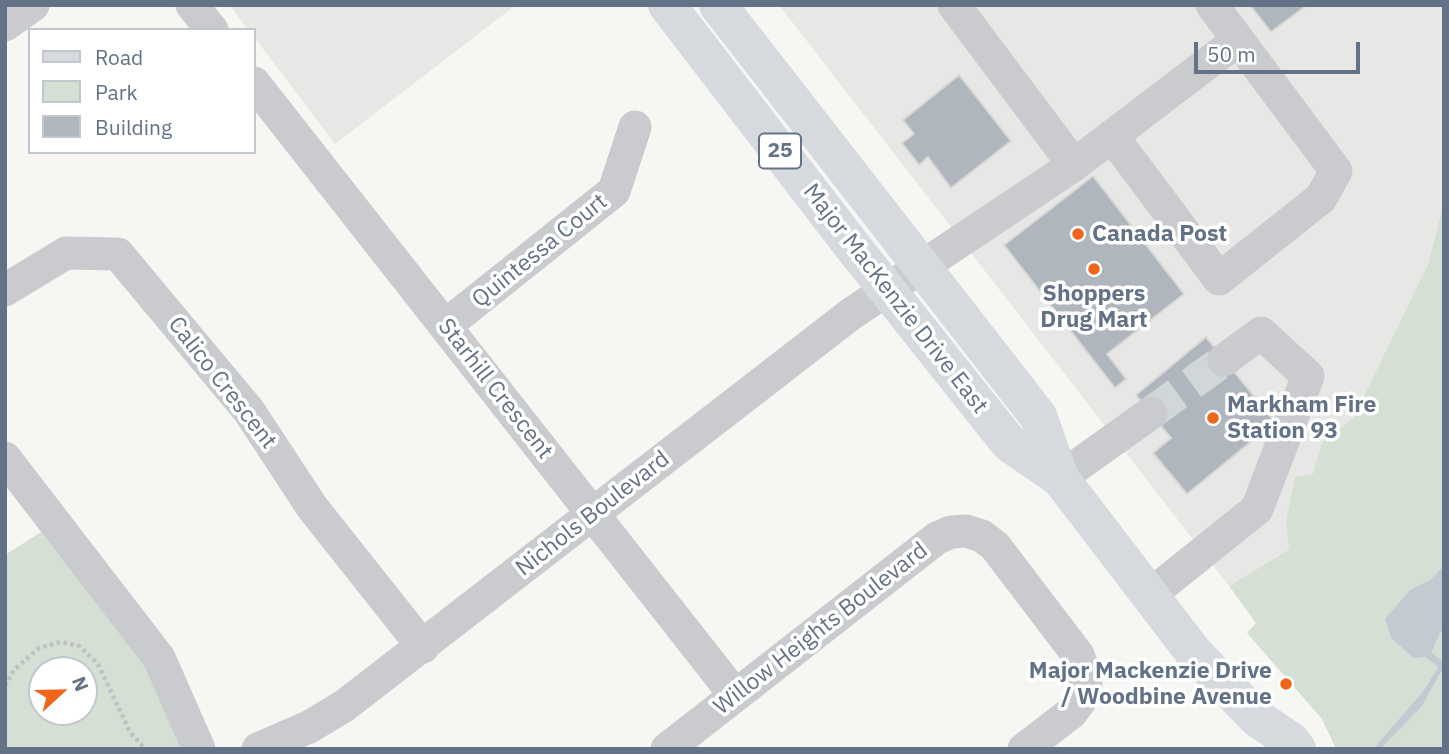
<!DOCTYPE html>
<style>
body{margin:0}
#map{position:relative;width:1449px;height:754px;overflow:hidden;background:#f6f7f3;font-family:"IBM Plex Sans",sans-serif}
canvas{display:block}
.frame{position:absolute;inset:0;border:7px solid #637286;pointer-events:none}
.legend{position:absolute;left:28px;top:28px;width:228px;height:126px;box-sizing:border-box;background:#fff;border:2px solid #c1c7cf;margin:0;padding:9px 12px;list-style:none;font-size:21px;color:#637286}
.legend li{display:flex;align-items:center;gap:14px;height:35px}
.legend b{width:35px;border:2px solid #c1c7cf}
.north{position:absolute;left:28px;top:656px;width:70px;height:70px;box-sizing:border-box;background:#fff;border:2px solid #c1c7cf;border-radius:50%;rotate:68deg;font-size:19px;font-weight:700;line-height:28px;text-align:center;color:#637286}
.north::after{content:'';display:block;margin:auto;width:24px;height:32px;background:#ef651a;clip-path:polygon(50% 0,100% 100%,50% 72%,0 100%)}
.scale{position:absolute;left:1194px;top:42px;width:166px;height:32px;box-sizing:border-box;border:4px solid #637286;border-top:0;padding-left:9px;font-size:21px;line-height:24px;white-space:nowrap;color:#637286;-webkit-text-stroke:5px #fff;paint-order:stroke}
</style>
<div id="map">
<canvas width="1449" height="754"></canvas>
<div class="frame"></div>
<ul class="legend">
<li><b style="height:9px;background:#d6dadf"></b>Road</li>
<li><b style="height:19px;background:#d6dfd4"></b>Park</li>
<li><b style="height:19px;background:#b0b6bd"></b>Building</li>
</ul>
<div class="north">N</div>
<div class="scale">50 m</div>
</div>
<script>
const context = document.querySelector('canvas').getContext('2d');
context.lineJoin = 'round';
function fillPath(path, color) { context.fillStyle = color; context.fill(path, 'evenodd'); }
const toPath = rows => new Path2D(rows.map(r => 'M' + r).join(''));
function trace(path, color, width, dash) { context.strokeStyle = color; context.lineWidth = width; context.lineCap = dash ? 'butt' : 'round'; context.setLineDash(dash || []); context.stroke(path); }
function write(font, color, halo, rows, align = 'center') {
  context.font = font + ' "IBM Plex Sans",sans-serif'; context.lineWidth = 7; context.setLineDash([]); context.textBaseline = 'middle'; context.strokeStyle = halo; context.fillStyle = color; for (const [text, x, y, turn = 0] of rows) {
    context.save(); context.translate(x, y); context.rotate((+turn || 0) * Math.PI / 180); context.textAlign = isNaN(turn) ? turn : align; if (halo) context.strokeText(text, 0, 0); context.fillText(text, 0, 0); context.restore();
  }
}
const built = toPath([
 [230,5,516,5,335,144,254,37,254,30,248,30],
 [779,5,1444,5,1444,201,1428,264,1287,552,1229,586]
]);
const green = toPath([
 [1444,201,1444,749,1336,749,1322,719,1247,633,1256,623,1229,586,1287,551,1289,547,1286,521,1295,477,1313,474,1322,443,1353,418,1428,264],
 [41,532,142,658,182,746,176,749,5,749,5,555],
 [42,670,84,670,84,712,42,712]
]);
const water = toPath([
 [1444,566,1444,631,1440,632,1430,656,1414,658,1391,638,1385,619,1410,590,1429,581],
 [1444,658,1444,666,1422,706,1380,749,1376,749,1378,743,1422,693]
]);
const stream = toPath([
 [1430,656,1439,663]
]);
const building = toPath([
 [1250,5,1307,5,1271,32,1250,5],
 [959,75,1011,141,951,188,928,157,919,165,902,143,914,134,903,120,959,75],
 [1093,176,1184,294,1107,354,1126,379,1115,388,1004,245,1093,176],
 [1206,337,1275,422,1187,494,1153,453,1171,438,1136,395,1206,337]
]);
const minorTunnel = toPath([
 [1151,413,1224,360]
]);
const path = toPath([
 [5,686,14,670,39,648,61,642,79,646,98,664,130,732,145,749]
]);
const minor = toPath([
 [192,5,212,30],
 [954,5,1074,165],
 [5,25,33,5],
 [254,83,735,695],
 [1112,136,1219,279,1321,198,1336,171,1212,5],
 [5,290,66,253,118,254,249,411,312,507,423,647],
 [445,326,614,191,635,127],
 [5,458,159,658,199,749],
 [1060,478,1151,413],
 [1151,594,1257,509,1308,376,1261,333,1224,360],
 [258,749,309,727,344,706,851,314,1074,165,1238,40],
 [667,749,937,538,951,532,966,531,982,536,995,546,1078,655,1084,671,1086,686,1080,701,1071,713,1024,749]
]);
const major = toPath([
 [667,5,853,247,1009,443,1060,478,1194,653,1257,718,1292,742,1297,749],
 [718,5,1038,416,1060,478]
]);
const markers = [
 [1078,234,7,"#ef651a"],
 [1094,269,7,"#ef651a"],
 [1213,418,7,"#ef651a"],
 [1286,684,7,"#ef651a"]
];
const shields = [
 [780,151,42]
];
const shieldNames = [
 ["25",780,151]
];
const poiNames = [
 ["Canada Post",1092,234],
 ["Shoppers",1094,294,"center"],
 ["Drug Mart",1094,320,"center"],
 ["Markham Fire",1227,405],
 ["Station 93",1227,431],
 ["Major Mackenzie Drive",1272,671,"right"],
 ["/ Woodbine Avenue",1272,697,"right"]
];
const streetNames = [
 ["Quintessa Court",540,251,-39],
 ["Major MacKenzie Drive East",895,299,52],
 ["Calico Crescent",222,383,52],
 ["Starhill Crescent",495,389,52],
 ["Nichols Boulevard",593,514,-38],
 ["Willow Heights Boulevard",821,629,-38]
];
fillPath(built, '#e7e8e6');
fillPath(green, '#d6dfd4');
fillPath(water, '#c2cbd1');
trace(stream, '#c2cbd1', 7);
fillPath(building, '#b0b6bd');
trace(building, '#d8d8d5', 2);
trace(minorTunnel, '#d1d6d8', 33, [33, 17]);
trace(path, '#bfc1c4', 4.5, [3.5, 3.5]);
trace(minor, '#c9cbcf', 33);
trace(major, '#d6dadf', 38);
for (const [x, y, r, color] of markers) { const dot = new Path2D(); dot.arc(x, y, r, 0, 2 * Math.PI); context.fillStyle = color; context.fill(dot); trace(dot, '#fff', 2.5); }
for (const [x, y, w] of shields) { const box = new Path2D(); box.roundRect(x - w / 2, y - 17.5, w, 35, 5); context.fillStyle = '#fff'; context.fill(box); trace(box, '#637286', 2); }
write('bold 21px', '#637286', null, shieldNames);
write('bold 23px', '#637286', '#fff', poiNames, 'left');
write('23px', '#637286', '#fff', streetNames);
</script>
